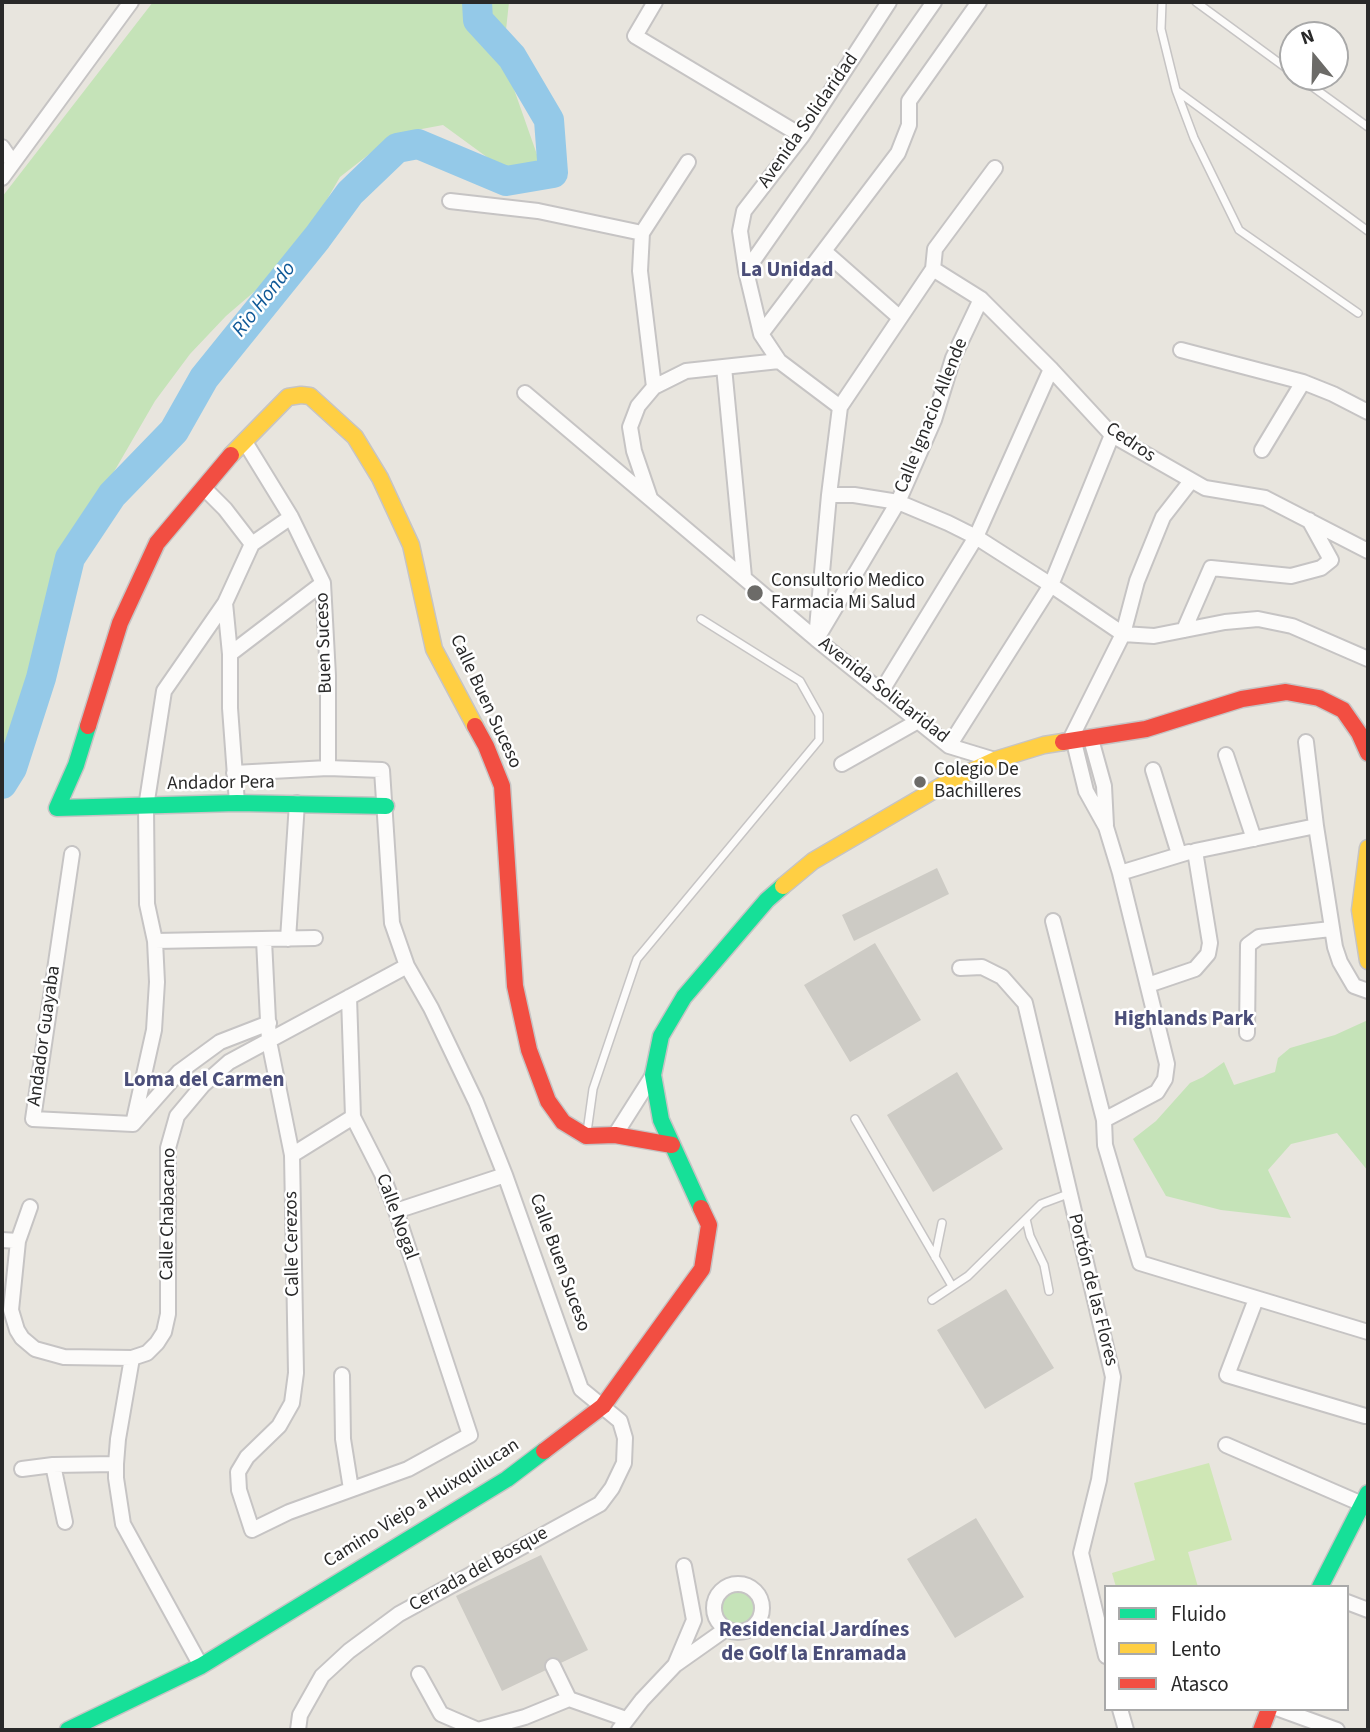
<!DOCTYPE html>
<meta charset="utf-8">
<style>
body{margin:0}
#map{position:relative;width:1370px;height:1732px;overflow:hidden;background:#e8e5de;font-family:"Source Sans 3",sans-serif}
canvas{display:block}
.frame{position:absolute;inset:0;border:4px solid #292929;pointer-events:none}
.legend{position:absolute;left:1104px;top:1585px;width:245px;height:126px;box-sizing:border-box;background:#fff;border:2px solid #a9a9a9;margin:0;padding:9px 12px;list-style:none;font-size:21px;color:#292929}
.legend li{display:flex;align-items:center;gap:14px;height:35px}
.legend b{width:35px;border:2px solid #a9a9a9}
.north{position:absolute;left:1279px;top:21px;width:70px;height:70px;box-sizing:border-box;background:#fff;border:2px solid #a9a9a9;border-radius:50%;rotate:341deg;font-size:19px;font-weight:700;line-height:28px;text-align:center;color:#292929}
.north::after{content:'';display:block;margin:auto;width:24px;height:32px;background:#6c6b68;clip-path:polygon(50% 0,100% 100%,50% 72%,0 100%)}
</style>
<div id="map">
<canvas width="1370" height="1732"></canvas>
<div class="frame"></div>
<ul class="legend">
<li><b style="height:9px;background:#16e098"></b>Fluido</li>
<li><b style="height:9px;background:#ffcf43"></b>Lento</li>
<li><b style="height:9px;background:#f24e42"></b>Atasco</li>
</ul>
<div class="north">N</div>
</div>
<script>
const context = document.querySelector('canvas').getContext('2d');
context.lineJoin = 'round';
function fillPath(path, color) { context.fillStyle = color; context.fill(path, 'evenodd'); }
const toPath = rows => new Path2D(rows.map(r => 'M' + r).join(''));
function trace(path, color, width, dash) { context.strokeStyle = color; context.lineWidth = width; context.lineCap = dash ? 'butt' : 'round'; context.setLineDash(dash || []); context.stroke(path); }
function write(font, color, halo, rows, align = 'center') {
  context.font = font + ' "Source Sans 3",sans-serif'; context.lineWidth = 5; context.setLineDash([]); context.textBaseline = 'middle'; context.strokeStyle = halo; context.fillStyle = color; for (const [text, x, y, turn = 0] of rows) {
    context.save(); context.translate(x, y); context.rotate((+turn || 0) * Math.PI / 180); context.textAlign = isNaN(turn) ? turn : align; if (halo) context.strokeText(text, 0, 0); context.fillText(text, 0, 0); context.restore();
  }
}
const green = toPath([
 [153,2,509,2,503,58,541,166,506,171,443,125,395,134,340,177,314,222,283,267,226,316,190,354,155,401,104,489,56,577,47,623,2,773,2,197],
 [1368,1020,1368,1171,1337,1133,1291,1144,1268,1170,1291,1218,1221,1210,1166,1196,1133,1139,1156,1121,1190,1083,1203,1077,1224,1062,1234,1085,1275,1072,1278,1058,1290,1048,1335,1035],
 '722 1608a16 16 0 1 1 32 0a16 16 0 1 1-32 0Z'
]);
const pitch = toPath([
 [1209,1463,1232,1540,1188,1552,1198,1587,1116,1587,1112,1573,1155,1560,1134,1483]
]);
const river = toPath([
 [2,784,12,768,41,678,70,558,112,495,174,431,204,378,317,238,350,193,397,148,418,144,506,181,553,173,549,120,512,57,478,20,477,2]
]);
const building = toPath([
 [937,868,949,894,854,941,842,915],
 [875,943,921,1020,850,1062,804,985],
 [957,1072,1003,1149,933,1192,887,1115],
 [1006,1289,1054,1368,985,1409,937,1330],
 [976,1518,1024,1597,955,1638,907,1559],
 [541,1555,588,1650,502,1691,456,1596]
]);
const lane = toPath([
 [1162,2,1161,29,1176,90,1194,138,1239,230,1358,313],
 [1196,2,1293,73],
 [1299,77,1368,127],
 [1177,91,1368,231],
 [855,1119,952,1286],
 [587,1132,593,1089,637,959,819,740,819,715,800,681,701,619],
 [1026,1219,1030,1236,1044,1265,1049,1291],
 [935,1257,942,1223],
 [932,1300,968,1276,1041,1204,1068,1194]
]);
const street = toPath([
 [655,2,635,36,802,136],
 [2,147,13,163],
 [2,178,131,2],
 [450,201,538,211,642,233],
 [824,251,899,317],
 [933,269,981,299,1051,369,1112,435,1205,488,1265,498,1368,551],
 [746,271,934,2],
 [761,334,898,153,909,125,909,101,979,2],
 [1181,350,1303,382,1333,394,1368,412],
 [724,367,744,577],
 [654,387,640,271,642,233,688,162],
 [525,393,816,639,949,746,995,760],
 [840,407,779,361,761,334,746,271,740,231,744,211,802,136,889,2],
 [245,442,291,517,323,583,328,676,328,768],
 [1262,450,1303,382],
 [204,488,225,509,252,544],
 [829,495,854,495,898,502,948,523,976,537,1051,585,1123,634,1154,636,1225,622,1258,619,1292,626,1368,659],
 [650,498,634,451,630,427,638,406,654,387,686,371,779,361],
 [225,603,230,654,230,708,237,803],
 [1184,630,1211,568,1291,576,1321,568,1331,560,1309,520],
 [819,635,898,502,934,420,953,358,981,299],
 [816,639,829,495,840,407,933,269,935,249,995,168],
 [230,654,323,583],
 [881,692,976,537,1051,369],
 [1091,739,1104,786,1106,825],
 [1069,742,1123,634,1137,581,1163,517,1191,481],
 [1074,742,1086,791,1106,827,1120,873,1167,1064,1165,1079,1157,1092,1104,1120,1105,1145,1140,1263,1368,1332],
 [1306,742,1316,826],
 [949,746,1051,585,1112,435],
 [1226,755,1254,839],
 [842,764,920,720],
 [1153,770,1179,854],
 [234,773,328,768,382,770,392,923,407,966,431,1008,476,1102,505,1175,581,1389,620,1421,625,1438,624,1463,612,1488,600,1504,399,1614,349,1651,322,1676,300,1715,298,1730],
 [72,854,33,1119,133,1124],
 [1120,873,1189,852],
 [1053,921,1104,1120],
 [288,939,297,803],
 [264,940,269,1041,292,1155,296,1373,292,1403,279,1426,247,1457,238,1472,239,1490,252,1530,289,1512,408,1469,470,1435,396,1211,382,1174,353,1117,349,997],
 [155,941,315,938],
 [960,968,982,967,1002,977,1025,1003,1113,1377,1099,1480,1081,1553,1106,1656],
 [1148,985,1195,969,1208,954,1210,943,1195,851,1316,826,1335,947,1340,962,1354,986,1368,991],
 [1247,1033,1248,945,1259,937,1331,929],
 [133,1124,154,1030,157,982,155,941,147,904,146,807,164,691,225,603,252,544,291,517],
 [133,1124,179,1072,220,1042,269,1023],
 [615,1135,653,1075],
 [292,1155,353,1117],
 [30,1207,18,1241,11,1310,17,1330,22,1338,35,1349,64,1357,132,1358,147,1353,157,1343,164,1332,168,1314,168,1148,177,1116,203,1085,229,1062,407,966],
 [396,1211,505,1175],
 [2,1240,18,1241],
 [1256,1299,1227,1375,1365,1416],
 [132,1358,118,1439,116,1464,116,1478,123,1524,201,1666],
 [342,1375,343,1439,351,1489],
 [1226,1445,1362,1504],
 [53,1465,65,1522],
 [22,1469,53,1465,116,1464],
 '714 1608a24 24 0 1 1 48 0a24 24 0 1 1-48 0Z',
 [1347,1602,1368,1610],
 [675,1665,694,1620,684,1566],
 [553,1666,569,1699],
 [419,1674,441,1714,478,1730,525,1717,569,1699,626,1719],
 [1120,1709,1126,1730],
 [1279,1709,1337,1730],
 [619,1730,642,1700,675,1665,726,1629]
]);
const fast = toPath([
 [88,726,76,765,57,808,237,803,386,806],
 [701,1208,661,1120,653,1075,661,1036,684,997,767,900,783,886],
 [1320,1587,1368,1493],
 [68,1730,201,1666,507,1479,544,1451]
]);
const slow = toPath([
 [231,455,288,397,301,395,310,396,355,437,380,478,411,545,434,649,475,726],
 [1368,848,1360,910,1368,961],
 [783,886,813,861,948,782,995,760,1044,745,1063,742]
]);
const jam = toPath([
 [88,726,120,623,157,543,231,455],
 [475,726,486,746,502,786,515,986,529,1050,548,1101,563,1122,586,1136,615,1135,672,1145],
 [1063,742,1146,729,1242,699,1286,692,1319,698,1343,710,1359,733,1368,753],
 [544,1451,603,1406,702,1269,709,1225,701,1208],
 [1261,1730,1269,1709]
]);
const markers = [
 [755,593,9,"#6c6b68"],
 [920,782,7,"#6c6b68"]
];
const streetNames = [
 ["Avenida Solidaridad",809,121,-55],
 ["Calle Ignacio Allende",932,416,-68],
 ["Cedros",1130,443,34],
 ["Buen Suceso",325,643,-92],
 ["Avenida Solidaridad",883,691,38],
 ["Calle Buen Suceso",485,702,65],
 ["Andador Pera",221,784,-1],
 ["Andador Guayaba",45,1036,-82],
 ["Calle Chabacano",169,1214,-89],
 ["Calle Nogal",396,1217,70],
 ["Calle Cerezos",293,1244,-91],
 ["Calle Buen Suceso",559,1263,70],
 ["Portón de las Flores",1092,1290,76],
 ["Camino Viejo a Huixquilucan",422,1504,-32],
 ["Cerrada del Bosque",479,1570,-29]
];
const poiNames = [
 ["Consultorio Medico",771,582],
 ["Farmacia Mi Salud",771,604],
 ["Colegio De",934,771],
 ["Bachilleres",934,793]
];
const neighbourhoodNames = [
 ["La Unidad",787,271],
 ["Highlands Park",1184,1020],
 ["Loma del Carmen",204,1081],
 ["Residencial Jardínes",814,1631],
 ["de Golf la Enramada",814,1655]
];
const waterNames = [
 ["Rio Hondo",265,300,-52]
];
fillPath(green, '#c5e3b8');
fillPath(pitch, '#cfe7b5');
trace(river, '#94c9e8', 30);
fillPath(building, '#cdcbc5');
trace(lane, '#c6c4c4', 10);
trace(street, '#c6c4c4', 18);
trace(fast, '#c6c4c4', 19);
trace(slow, '#c6c4c4', 19);
trace(jam, '#c6c4c4', 19);
trace(lane, '#fcfbfa', 7);
trace(street, '#fcfbfa', 14);
trace(fast, '#16e098', 16);
trace(slow, '#ffcf43', 16);
trace(jam, '#f24e42', 16);
for (const [x, y, r, color] of markers) { const dot = new Path2D(); dot.arc(x, y, r, 0, 2 * Math.PI); context.fillStyle = color; context.fill(dot); trace(dot, '#fff', 2.5); }
write('19px', '#292929', '#fff', streetNames);
write('19px', '#292929', '#fff', poiNames, 'left');
write('bold 21px', '#4b4e79', '#fff', neighbourhoodNames);
write('italic 21px', '#105997', '#fff', waterNames);
</script>
